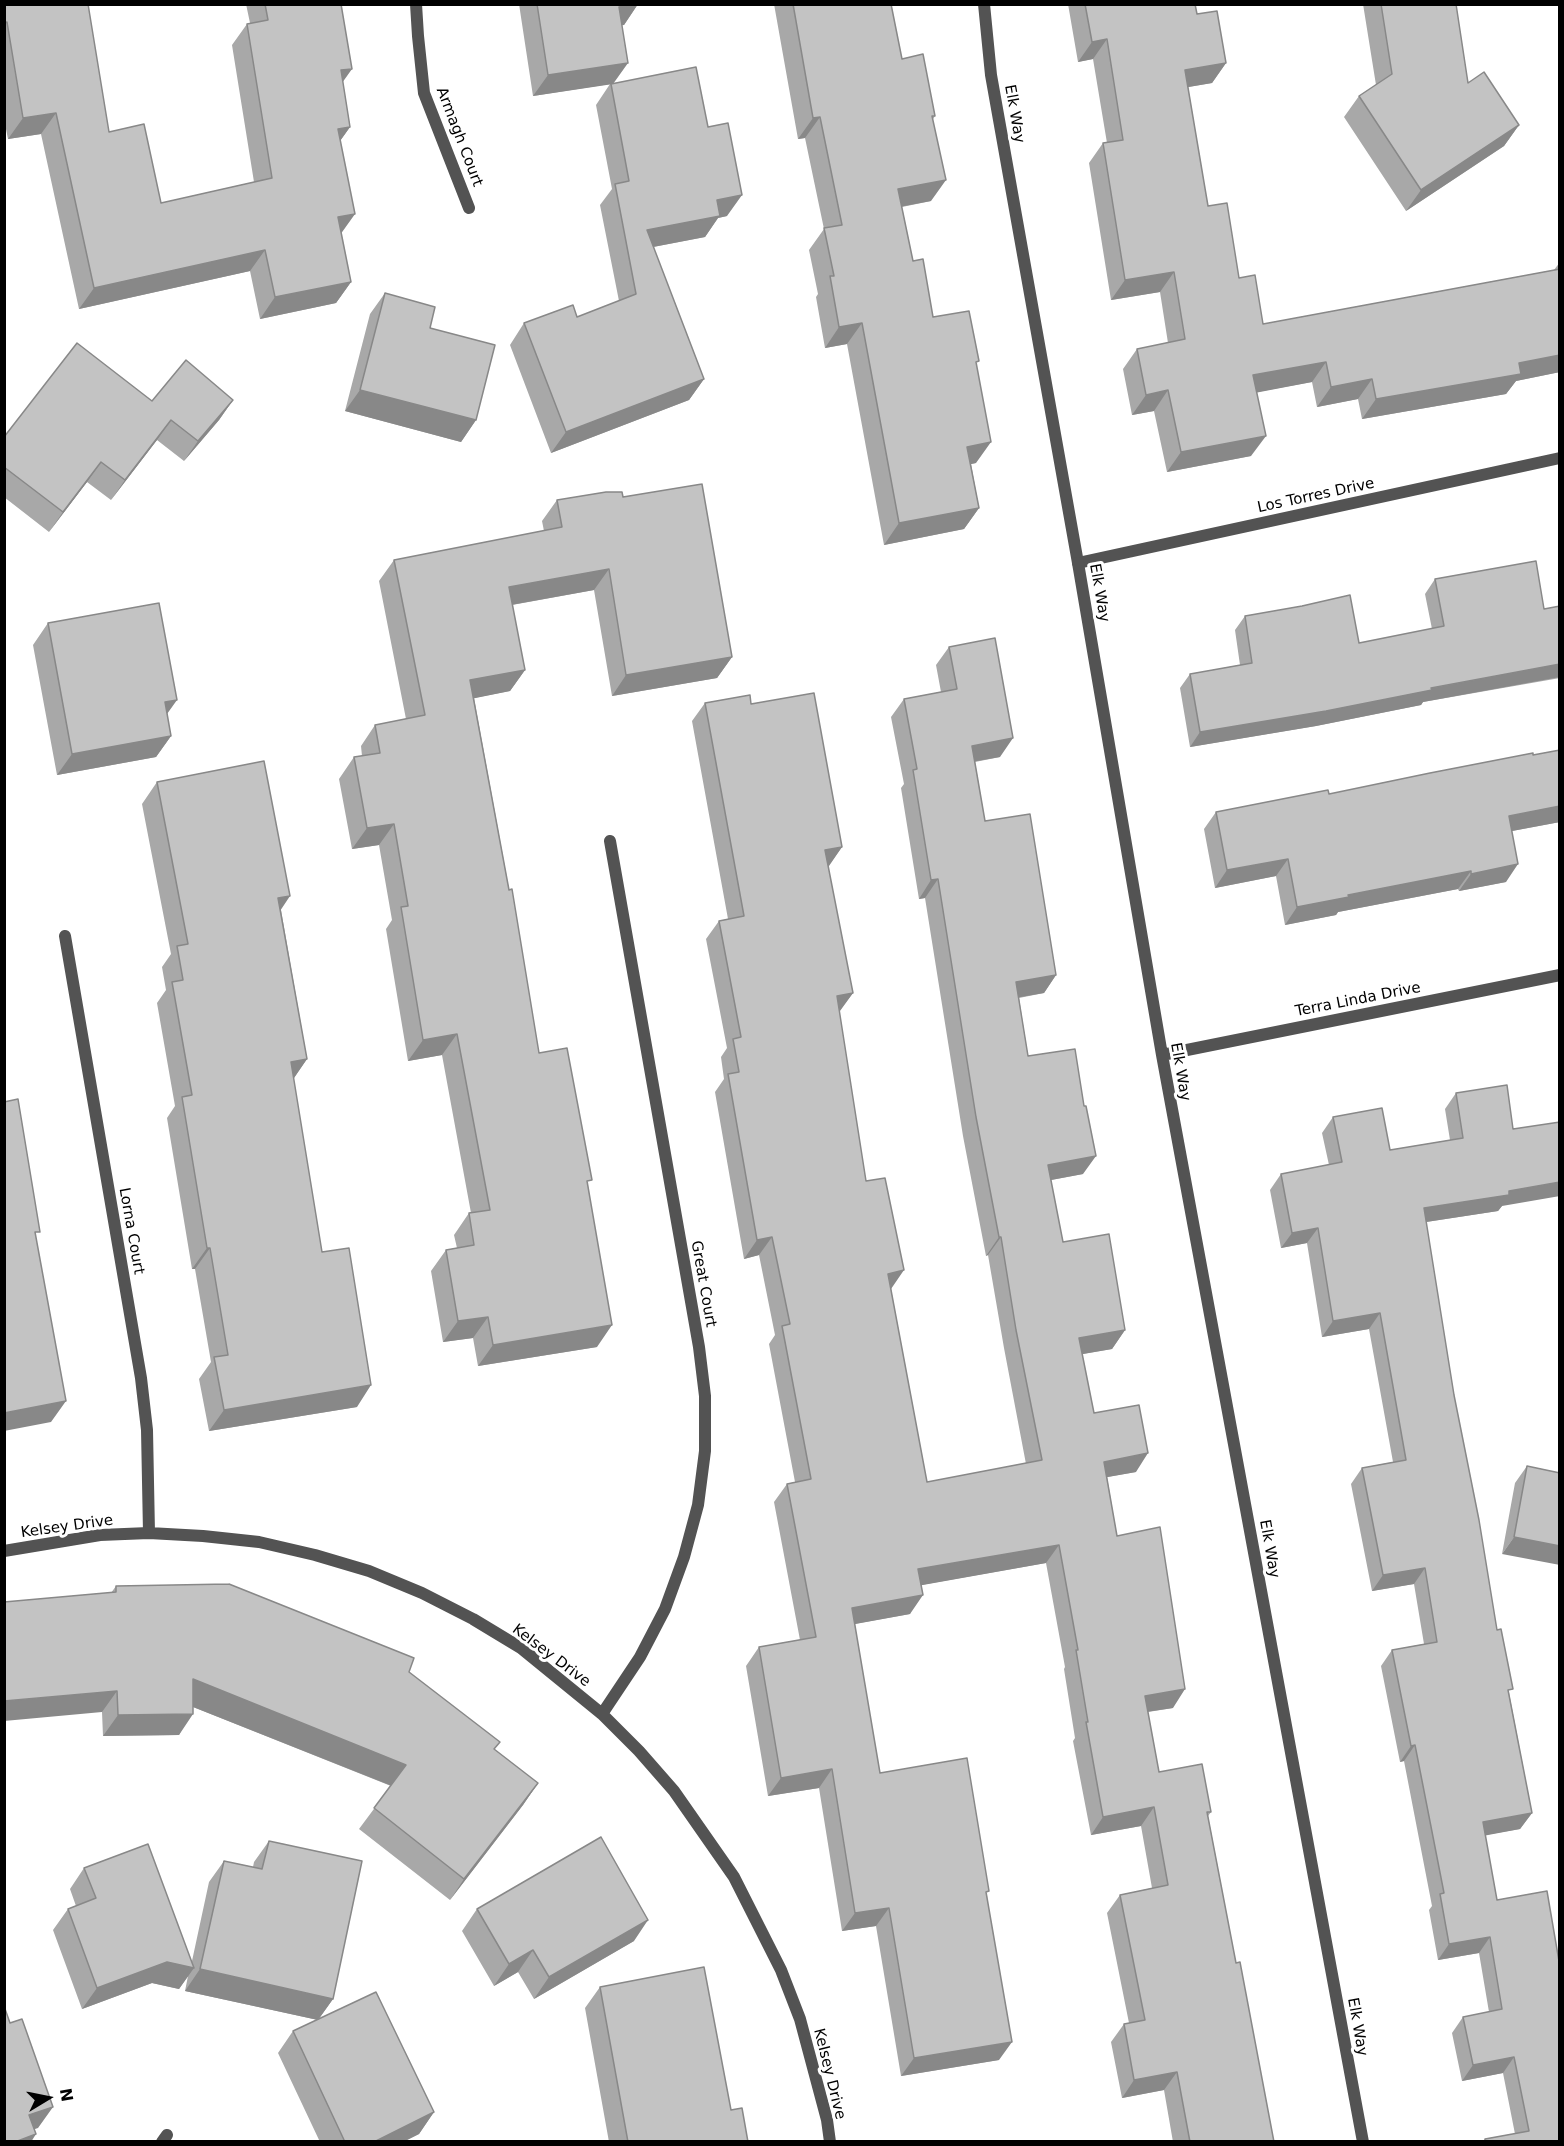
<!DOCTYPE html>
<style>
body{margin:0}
#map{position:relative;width:1564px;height:2146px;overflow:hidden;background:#fff;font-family:"DejaVu Sans",sans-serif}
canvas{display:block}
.frame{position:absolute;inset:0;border:6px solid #000;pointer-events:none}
.north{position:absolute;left:18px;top:2068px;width:60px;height:60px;-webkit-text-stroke:4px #fff;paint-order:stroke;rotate:80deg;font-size:16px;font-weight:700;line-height:24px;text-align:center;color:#000}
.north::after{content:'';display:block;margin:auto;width:21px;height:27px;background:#000;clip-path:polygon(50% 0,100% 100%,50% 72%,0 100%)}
</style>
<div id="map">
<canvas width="1564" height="2146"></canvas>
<div class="frame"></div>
<div class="north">N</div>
</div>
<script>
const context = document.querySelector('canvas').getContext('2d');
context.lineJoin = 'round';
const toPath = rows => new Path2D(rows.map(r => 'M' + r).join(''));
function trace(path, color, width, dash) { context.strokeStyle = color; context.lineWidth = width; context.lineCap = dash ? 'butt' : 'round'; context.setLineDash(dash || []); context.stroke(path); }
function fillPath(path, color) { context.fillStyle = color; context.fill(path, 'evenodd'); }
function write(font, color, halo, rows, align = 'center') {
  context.font = font + ' "DejaVu Sans",sans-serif'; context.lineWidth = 6; context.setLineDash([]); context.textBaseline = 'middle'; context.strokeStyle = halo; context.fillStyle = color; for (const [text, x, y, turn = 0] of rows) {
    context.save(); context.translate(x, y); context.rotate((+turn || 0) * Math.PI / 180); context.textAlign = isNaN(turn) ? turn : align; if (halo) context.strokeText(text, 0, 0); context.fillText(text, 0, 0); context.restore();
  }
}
const minor = toPath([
 [416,4,418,36,424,93,469,208],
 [984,4,991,75,1078,563,1560,458],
 [65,936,141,1378,147,1430,149,1533],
 [4,1551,100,1535,149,1533,203,1536,259,1542,315,1555,369,1571,422,1593,473,1619,521,1648,602,1714,639,1751,674,1791,734,1877,781,1970,800,2019,827,2120,830,2142],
 [602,1714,640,1657,665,1609,684,1557,698,1505,705,1451,705,1396,699,1347,610,841],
 [162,2142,167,2135]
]);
const tertiary = toPath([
 [1078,563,1162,1055,1363,2142],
 [1162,1055,1560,975]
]);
const wall = toPath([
 [4,4,109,132,161,203,254,182,232,45,247,24,250,23,246,4,341,4,343,82,350,127,340,141,341,233,351,282,336,303,260,319,250,271,79,309,41,134,8,139,4,119],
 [519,4,638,4,624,25,622,25,613,84,708,127,727,216,718,218,705,237,653,247,704,379,689,400,551,453,510,345,524,323,577,317,619,301,600,205,612,189,596,105,610,84,533,96],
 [774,4,891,4,902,59,935,116,933,119,931,201,902,207,913,261,933,317,976,365,976,463,971,464,979,508,964,529,884,545,847,344,825,348,816,297,818,294,809,250,824,229,805,138,798,139],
 [1068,4,1195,4,1197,14,1226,63,1212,83,1188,87,1208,206,1239,278,1263,324,1554,270,1560,262,1560,372,1516,381,1506,394,1362,419,1358,399,1317,407,1312,382,1257,392,1251,456,1167,472,1154,411,1132,415,1123,369,1137,349,1168,343,1160,292,1111,300,1089,163,1103,143,1107,143,1093,59,1078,62],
 [1363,4,1456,4,1468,83,1519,125,1504,146,1406,211,1344,117,1359,96,1376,85],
 [385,293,430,328,476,420,461,442,345,411,370,314],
 [233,400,219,420,184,461,157,440,111,500,87,482,49,532,4,497,4,437,152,401],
 [623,497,732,657,717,678,612,696,594,590,512,605,525,670,510,691,474,698,539,1053,588,1185,597,1347,478,1366,473,1338,443,1342,431,1271,446,1250,457,1248,454,1235,469,1213,471,1213,442,1055,408,1061,386,929,392,920,379,845,352,849,339,779,354,757,362,756,361,746,375,725,406,719,379,581,394,560,544,531,542,521,557,500],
 [1435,579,1544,609,1560,606,1560,678,1423,702,1421,705,1316,726,1190,747,1180,688,1190,674,1240,665,1235,630,1245,616,1359,643,1432,629,1425,594],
 [48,623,171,736,156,757,57,775,33,645],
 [949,647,1000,757,975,762,985,821,1056,975,1044,993,1019,998,1028,1056,1083,1174,1051,1180,1063,1242,1125,1330,1112,1349,1082,1354,1094,1413,1136,1472,1107,1477,1117,1536,1173,1708,1148,1712,1159,1772,1211,1812,1208,1816,1236,1963,1274,2142,1173,2142,1164,2090,1122,2098,1111,2042,1124,2024,1129,2023,1107,1913,1120,1895,1152,1888,1141,1826,1091,1835,1073,1741,1075,1738,1064,1669,1065,1667,1046,1563,921,1585,910,1614,854,1624,880,1773,987,1895,999,2060,901,2076,876,1926,842,1931,819,1788,768,1796,746,1666,759,1647,800,1640,774,1502,787,1484,795,1482,769,1344,775,1335,759,1255,744,1259,715,1092,724,1079,721,1057,727,1048,706,939,719,921,728,919,692,721,705,703,751,704,842,847,828,866,853,993,839,1011,866,1181,891,1289,927,1482,1026,1464,1004,1348,988,1255,986,1256,963,1136,925,898,919,899,901,788,904,784,891,717,904,699,941,692,936,665],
 [157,782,281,910,307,1059,293,1079,322,1252,357,1407,209,1431,199,1379,211,1362,195,1269,192,1269,167,1118,175,1106,157,1003,166,990,162,967,171,954,142,804],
 [1329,794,1560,822,1512,831,1506,882,1459,891,1458,889,1338,912,1336,915,1285,925,1276,876,1215,888,1204,829,1216,812],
 [1456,1093,1502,1206,1498,1211,1426,1222,1454,1395,1497,1630,1532,1813,1520,1829,1485,1835,1497,1900,1560,2142,1483,2142,1485,2139,1515,2134,1503,2073,1462,2081,1452,2033,1463,2017,1489,2012,1479,1953,1438,1960,1429,1910,1432,1906,1404,1761,1400,1762,1381,1666,1392,1650,1424,1644,1414,1584,1372,1591,1351,1484,1362,1468,1393,1462,1369,1329,1322,1337,1307,1243,1281,1248,1270,1190,1281,1174,1329,1165,1322,1133,1333,1117,1390,1150,1450,1140,1445,1109],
 [1527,1466,1560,1473,1502,1554,1515,1483],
 [116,1586,409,1672,494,1750,538,1783,523,1805,450,1900,359,1829,391,1786,193,1707,179,1735,103,1736,102,1712,111,1593],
 [269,1841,333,1999,318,2020,185,1991,188,1976,179,1989,152,1983,82,2009,53,1930,68,1909,76,1906,70,1889,84,1868,192,1961,209,1882,224,1861,253,1867,254,1862],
 [477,1909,634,1941,534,1999,518,1972,494,1986,462,1931],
 [600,1987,731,2110,748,2142,609,2142,585,2008],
 [293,2031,434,2112,419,2134,403,2142,320,2142,278,2053]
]);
const shadedWall = toPath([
 [633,4,638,4,624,25,604,28,619,7],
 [1107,39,1093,59,1078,62,1092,42],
 [628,63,613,84,533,96,548,75],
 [1226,63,1212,83,1171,90,1185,70],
 [352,69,337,90,341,70],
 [56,113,41,134,8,139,23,118],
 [820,117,805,138,798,139,813,118],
 [1519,125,1504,146,1406,211,1421,190],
 [350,127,335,148,338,129],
 [946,180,931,201,883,210,898,189],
 [742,195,727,216,718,218,705,237,632,251,647,230,717,200],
 [355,214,340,235,338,217],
 [265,250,250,271,79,309,94,288],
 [1174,272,1160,292,1111,300,1125,280],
 [351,282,336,303,260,319,275,297],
 [862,323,847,344,825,348,839,327],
 [1560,355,1560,372,1516,381,1506,394,1362,419,1376,399,1519,363],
 [1326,362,1312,382,1239,396,1253,375],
 [704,379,689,400,551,453,566,432],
 [1372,379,1358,399,1317,407,1331,387],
 [360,390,476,420,461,442,345,411],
 [1168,390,1154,411,1132,415,1146,395],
 [233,400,219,420,184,461,198,441],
 [171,420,157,440,111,500,125,480],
 [1266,436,1251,456,1167,472,1181,452],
 [991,442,976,463,952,468,967,447],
 [101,462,87,482,49,532,63,512],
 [979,508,964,529,884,545,899,523],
 [609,569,594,590,494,608,509,587],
 [732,657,717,678,612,696,626,675],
 [1560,664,1560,677,1423,702,1421,705,1316,726,1190,747,1200,732],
 [525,670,510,691,456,702,470,680],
 [177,700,162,721,165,702],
 [171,736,156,757,57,775,72,754],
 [1013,738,1000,757,960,764,972,746],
 [1560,806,1560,822,1496,834,1509,816],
 [394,824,379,845,352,849,367,828],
 [842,847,829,866,813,869,825,850],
 [1288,859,1276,876,1215,888,1227,870],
 [1518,864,1506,882,1459,891,1471,874],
 [1471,871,1458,889,1338,912,1336,915,1285,925,1297,907,1348,895],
 [938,879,925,898,919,899,931,880],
 [290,896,276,917,278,898],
 [1056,975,1044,993,1003,1000,1016,982],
 [853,993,840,1011,824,1014,837,996],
 [457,1034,442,1055,408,1061,423,1040],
 [307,1059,292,1081,291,1062],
 [1096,1156,1083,1174,1035,1183,1048,1165],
 [1560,1182,1560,1196,1502,1206,1498,1211,1413,1224,1424,1208,1509,1191],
 [1318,1228,1307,1243,1281,1248,1292,1233],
 [772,1237,759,1255,744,1259,757,1240],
 [999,1237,1001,1237,988,1255,986,1256],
 [207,1248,210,1248,195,1269,192,1269],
 [904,1270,891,1289,888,1274],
 [1380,1313,1369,1329,1322,1337,1333,1321],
 [488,1317,473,1338,443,1342,458,1321],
 [612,1325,597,1347,478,1366,493,1345],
 [1125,1330,1112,1349,1066,1357,1079,1338],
 [371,1385,357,1407,209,1431,224,1410],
 [66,1401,51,1422,4,1431,4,1413],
 [1148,1453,1136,1472,1091,1480,1104,1462],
 [1514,1537,1560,1546,1560,1565,1502,1554],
 [1059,1545,1046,1563,906,1588,918,1569],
 [1425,1568,1414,1584,1372,1591,1383,1575],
 [923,1595,910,1614,839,1627,852,1608],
 [193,1679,406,1765,392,1786,178,1701],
 [1185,1689,1173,1708,1132,1714,1145,1696],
 [117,1691,102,1712,4,1721,4,1701],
 [193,1714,179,1735,103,1736,118,1715],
 [1415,1745,1404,1761,1400,1762,1411,1746],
 [832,1769,819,1788,768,1796,781,1778],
 [538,1783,523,1805,450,1900,464,1879],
 [1154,1807,1141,1826,1091,1835,1103,1817],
 [1532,1813,1520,1829,1472,1838,1483,1822],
 [889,1908,876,1926,842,1931,855,1913],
 [648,1920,634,1941,534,1999,549,1977],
 [1490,1937,1479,1953,1438,1960,1449,1944],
 [533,1950,518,1972,494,1986,509,1964],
 [167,1962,194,1968,179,1989,152,1983,82,2009,97,1988],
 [200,1969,333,1999,318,2020,185,1991],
 [1012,2042,999,2060,901,2076,914,2058],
 [1514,2057,1503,2073,1462,2081,1473,2065],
 [1177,2072,1164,2090,1122,2098,1134,2080],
 [53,2107,38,2128,14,2136,29,2115],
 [434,2112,419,2134,403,2142,374,2142],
 [36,2134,31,2142,15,2142]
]);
const building = toPath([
 [4,4,88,4,109,132,144,124,161,203,272,178,247,24,268,20,265,4,341,4,352,69,341,70,350,127,338,129,355,214,338,217,351,282,275,297,265,250,94,288,56,113,23,118,7,22,4,23,4,4],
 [537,4,633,4,619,7,628,63,548,75,537,4],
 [793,4,891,4,902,59,923,54,935,116,932,116,946,180,898,189,913,261,923,259,933,317,969,311,979,361,976,362,991,442,967,447,979,508,899,523,862,323,839,327,830,276,834,276,824,228,842,225,820,117,813,118,793,4],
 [1085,4,1195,4,1197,14,1217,11,1226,63,1185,70,1208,206,1227,203,1239,278,1255,275,1263,324,1560,269,1560,355,1519,363,1521,374,1376,399,1372,379,1331,387,1326,362,1253,375,1266,436,1181,452,1168,390,1146,395,1137,349,1185,339,1174,272,1125,280,1103,143,1123,140,1107,39,1092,42,1085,4],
 [1381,4,1456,4,1468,83,1484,72,1519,125,1421,190,1359,96,1392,74,1381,4],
 [696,67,708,127,728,123,742,195,717,200,720,216,647,230,704,379,566,432,524,323,573,305,577,317,636,294,615,184,629,181,611,84,696,67],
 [385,293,435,307,430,328,495,345,476,420,360,390,385,293],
 [77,343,152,401,186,360,233,400,198,441,171,420,125,480,101,462,63,512,4,467,4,437,77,343],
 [702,484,732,657,626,675,609,569,509,587,525,670,470,680,509,890,512,889,539,1053,567,1048,592,1180,587,1181,612,1325,493,1345,488,1317,458,1321,446,1250,474,1245,469,1213,490,1210,457,1034,423,1040,401,907,408,906,394,824,367,828,354,757,380,753,375,725,425,715,394,560,562,527,557,500,606,492,622,492,623,497,702,484],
 [1536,561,1544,609,1560,606,1560,664,1431,688,1432,690,1326,711,1200,732,1190,674,1252,663,1245,616,1302,606,1350,595,1359,643,1444,626,1435,579,1536,561],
 [159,603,177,700,165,702,171,736,72,754,48,623,159,603],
 [995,638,1013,738,972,746,985,821,1030,814,1056,975,1016,982,1028,1056,1075,1049,1084,1106,1086,1106,1096,1156,1048,1165,1063,1242,1109,1234,1125,1330,1079,1338,1094,1413,1139,1405,1148,1453,1104,1462,1117,1536,1160,1527,1185,1689,1145,1696,1159,1772,1202,1764,1211,1812,1207,1812,1236,1963,1240,1962,1274,2142,1190,2142,1177,2072,1134,2080,1124,2024,1145,2020,1120,1895,1168,1885,1154,1807,1103,1817,1086,1722,1088,1722,1076,1650,1078,1650,1059,1545,918,1569,923,1595,852,1608,880,1773,967,1758,989,1891,986,1892,1012,2042,914,2058,889,1908,855,1913,832,1769,781,1778,759,1647,816,1637,787,1484,811,1479,782,1326,790,1324,772,1237,757,1240,728,1074,739,1072,733,1039,741,1037,719,921,744,916,705,703,750,695,751,704,814,693,842,847,825,850,853,993,837,996,866,1181,885,1178,904,1270,888,1274,927,1482,1042,1460,1016,1330,1001,1237,999,1237,976,1117,938,879,931,880,913,770,917,769,904,699,957,689,949,647,995,638],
 [1560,750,1560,806,1509,816,1518,864,1471,874,1471,871,1348,895,1349,897,1297,907,1288,859,1227,870,1216,812,1328,790,1329,794,1430,773,1533,753,1533,755,1560,750],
 [264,761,290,896,278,898,307,1059,291,1062,322,1252,349,1248,371,1385,224,1410,214,1357,228,1355,210,1248,207,1248,182,1097,192,1095,172,982,183,980,177,946,188,944,157,782,264,761],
 [1507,1085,1513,1129,1560,1122,1560,1182,1509,1191,1509,1195,1424,1208,1454,1395,1479,1520,1497,1630,1501,1629,1513,1689,1508,1690,1532,1813,1483,1822,1497,1900,1547,1891,1560,1967,1560,2142,1485,2142,1485,2139,1529,2131,1514,2057,1473,2065,1463,2017,1502,2009,1490,1937,1449,1944,1440,1894,1444,1893,1415,1745,1411,1746,1392,1650,1437,1642,1425,1568,1383,1575,1362,1468,1406,1460,1380,1313,1333,1321,1318,1228,1292,1233,1281,1174,1342,1162,1333,1117,1382,1108,1390,1150,1463,1138,1456,1093,1507,1085],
 [18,1099,40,1232,35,1232,66,1401,4,1413,4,1102,18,1099],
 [1527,1466,1560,1473,1560,1546,1514,1537,1527,1466],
 [229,1584,414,1658,409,1672,500,1742,494,1749,538,1783,464,1879,374,1808,406,1765,193,1679,193,1714,118,1715,117,1691,4,1701,4,1602,116,1592,116,1586,229,1584],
 [601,1837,648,1920,549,1977,533,1950,509,1964,477,1909,601,1837],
 [269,1841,362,1861,333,1999,200,1969,224,1861,262,1869,269,1841],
 [148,1844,194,1968,167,1962,97,1988,68,1909,96,1898,84,1868,148,1844],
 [704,1967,731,2110,742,2108,748,2142,628,2142,600,1987,704,1967],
 [376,1992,434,2112,374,2142,345,2142,293,2031,376,1992],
 [4,2006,10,2023,22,2019,53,2107,29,2115,36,2134,15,2142,4,2142,4,2006]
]);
const streetNames = [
 ["Elk Way",1014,114,80],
 ["Armagh Court",459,137,69],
 ["Los Torres Drive",1316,496,-12],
 ["Elk Way",1099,593,80],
 ["Terra Linda Drive",1358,1000,-11],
 ["Elk Way",1180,1072,80],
 ["Lorna Court",131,1231,80],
 ["Great Court",703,1284,80],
 ["Kelsey Drive",67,1527,-8],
 ["Elk Way",1269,1549,80],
 ["Kelsey Drive",551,1656,37],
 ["Elk Way",1357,2027,80],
 ["Kelsey Drive",829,2074,76]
];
trace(minor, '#535353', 12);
trace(tertiary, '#535353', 12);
fillPath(wall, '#a8a8a8');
fillPath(shadedWall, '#888');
fillPath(building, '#c3c3c3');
trace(building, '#888', 1.5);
write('15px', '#000', '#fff', streetNames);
</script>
